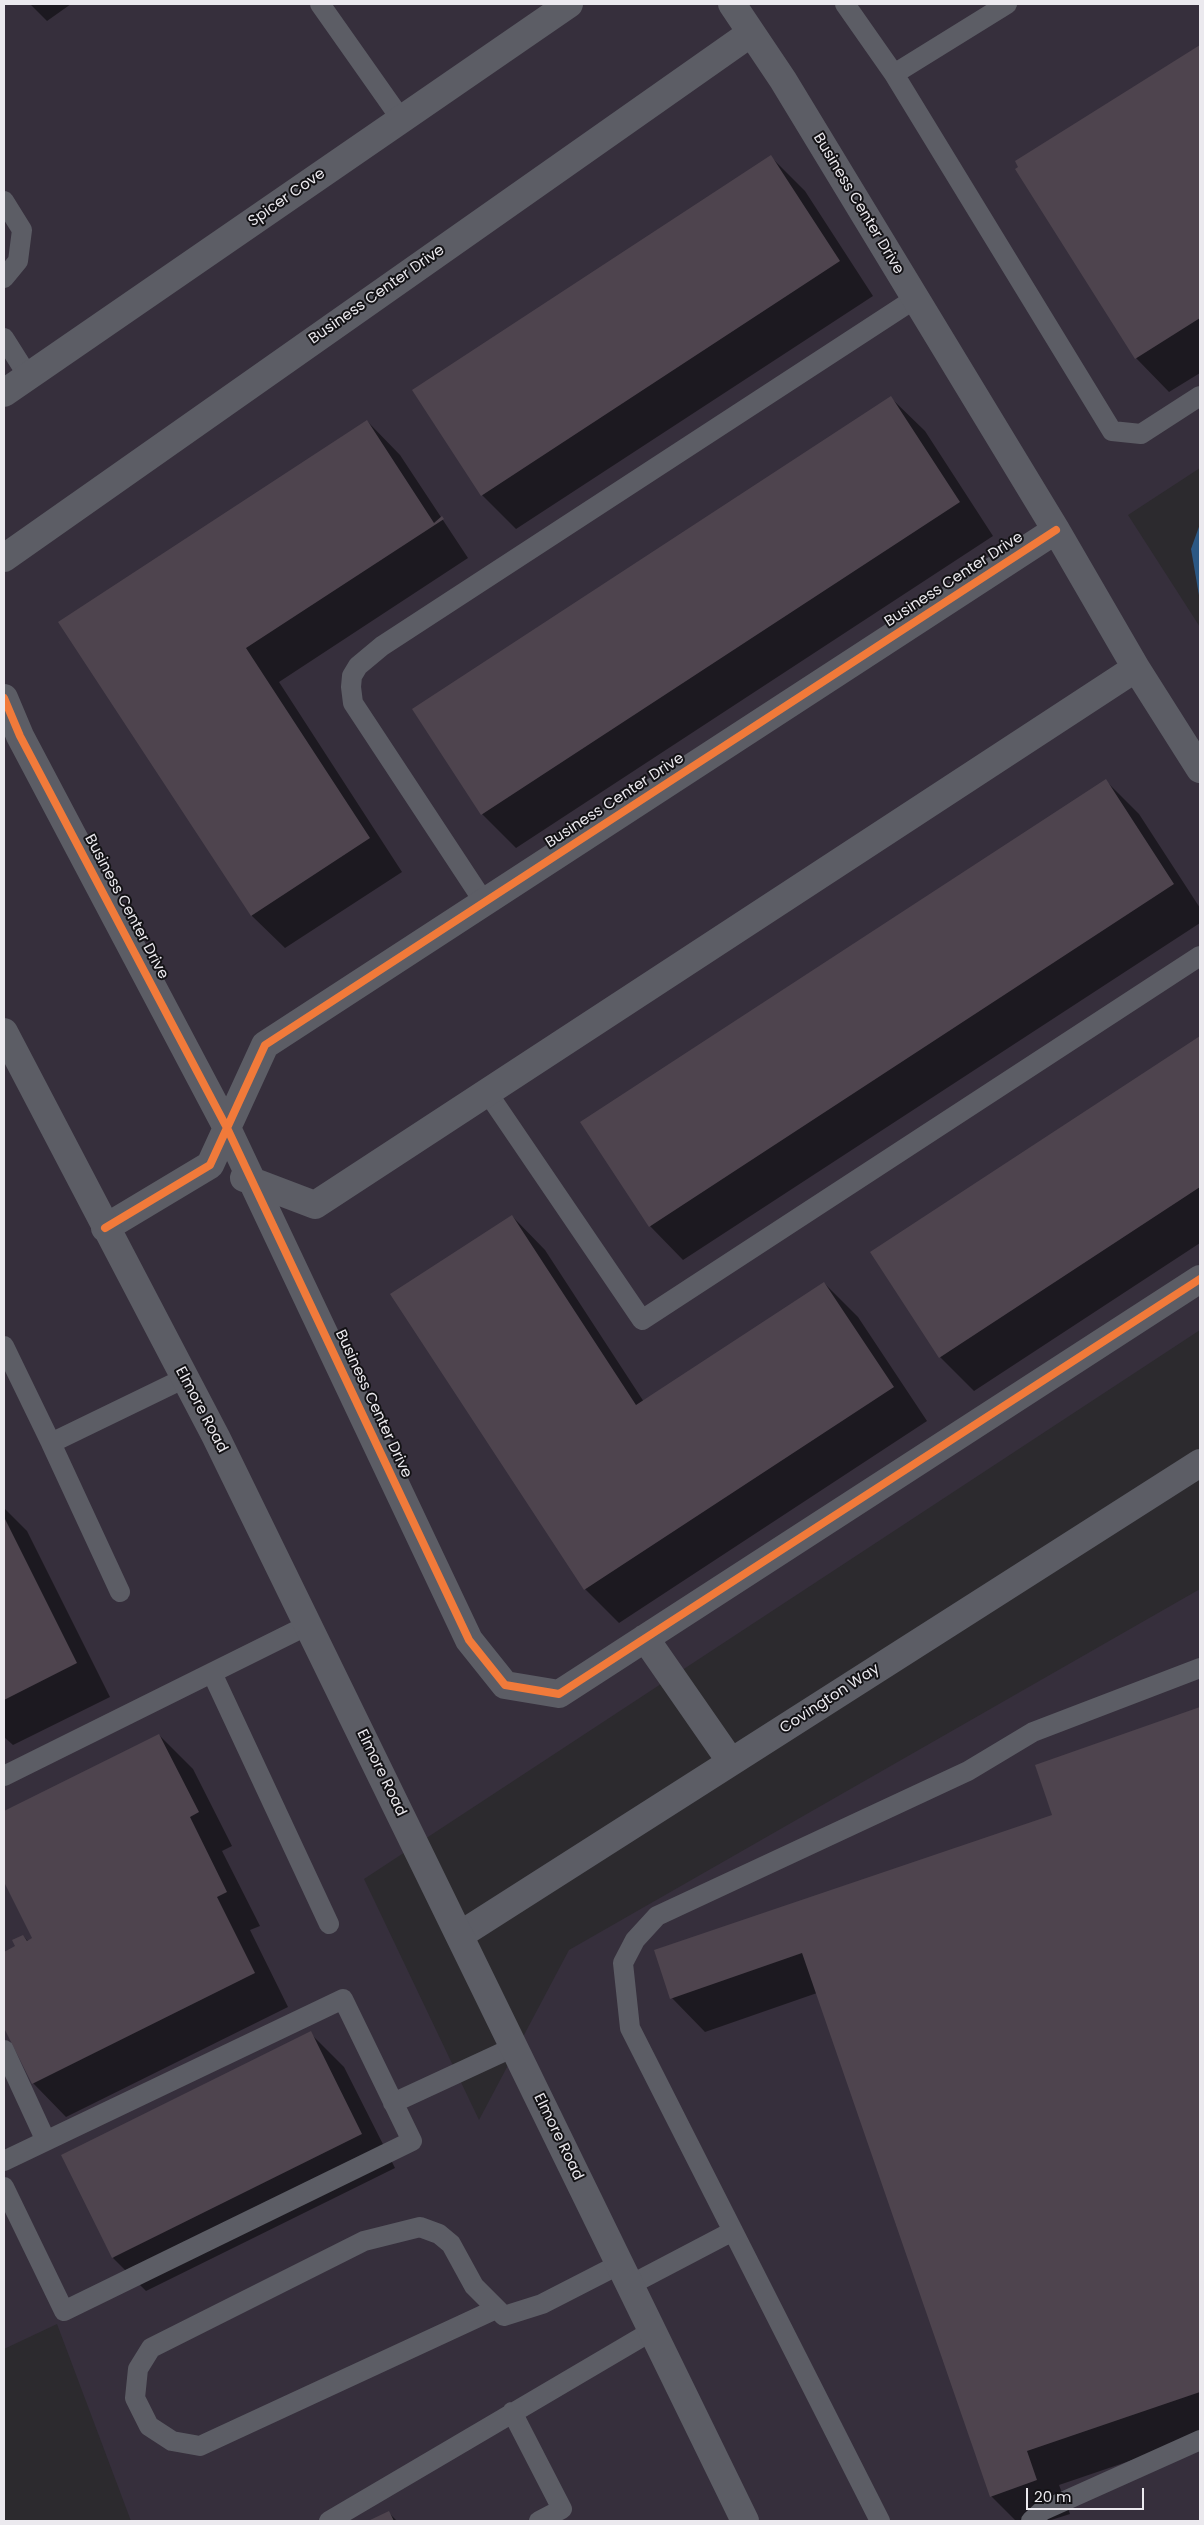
<!DOCTYPE html>
<style>
body{margin:0}
#map{position:relative;width:1204px;height:2525px;overflow:hidden;background:#2c2a2e;font-family:Poppins,sans-serif}
canvas{display:block}
.frame{position:absolute;inset:0;border:5px solid #ebe9ee;pointer-events:none}
.scale{position:absolute;left:1026px;top:2488px;width:118px;height:22px;box-sizing:border-box;border:2px solid #ebe9ee;border-top:0;padding-left:6px;font-size:15px;line-height:18px;white-space:nowrap;color:#ebe9ee;-webkit-text-stroke:4px #131215;paint-order:stroke}
</style>
<div id="map">
<canvas width="1204" height="2525"></canvas>
<div class="frame"></div>
<div class="scale">20 m</div>
</div>
<script>
const context = document.querySelector('canvas').getContext('2d');
context.lineJoin = 'round';
function fillPath(path, color) { context.fillStyle = color; context.fill(path, 'evenodd'); }
const toPath = rows => new Path2D(rows.map(r => 'M' + r).join(''));
function trace(path, color, width, dash) { context.strokeStyle = color; context.lineWidth = width; context.lineCap = dash ? 'butt' : 'round'; context.setLineDash(dash || []); context.stroke(path); }
function write(font, color, halo, rows, align = 'center') {
  context.font = font + ' Poppins,sans-serif'; context.lineWidth = 4; context.setLineDash([]); context.textBaseline = 'middle'; context.strokeStyle = halo; context.fillStyle = color; for (const [text, x, y, turn = 0] of rows) {
    context.save(); context.translate(x, y); context.rotate((+turn || 0) * Math.PI / 180); context.textAlign = isNaN(turn) ? turn : align; if (halo) context.strokeText(text, 0, 0); context.fillText(text, 0, 0); context.restore();
  }
}
const built = toPath([
 [4,4,1200,4,1200,468,1128,515,1200,627,1200,1330,364,1879,479,2120,569,1950,1200,1589,1200,2521,131,2521,57,2324,4,2349]
]);
const water = toPath([
 [1200,524,1200,601,1191,549]
]);
const shadow = toPath([
 [30,4,71,4,47,21],
 [1200,47,1200,373,1169,392,1136,358,1016,162],
 [771,157,805,191,873,296,516,529,482,495,414,390],
 [891,398,925,431,993,536,516,848,482,814],
 [367,421,400,455,468,558,279,682,402,872,285,948,251,915,60,622],
 [1106,781,1139,814,1200,908,1200,923,683,1260,650,1226],
 [1200,1037,1200,1243,974,1391,940,1357,872,1252],
 [512,1216,545,1250,644,1402,824,1283,858,1317,927,1421,619,1623,585,1589],
 [4,1508,27,1531,110,1697,13,1745,4,1737],
 [1200,1709,1200,2437,1059,2485,1070,2514,1048,2521,1016,2521,991,2496,817,1993,705,2032,672,1998,1053,1816,1036,1766],
 [159,1735,193,1769,232,1846,222,1851,260,1926,250,1930,288,2007,66,2117,33,2083,4,2025,4,1953,17,1947,23,1936,28,1941,34,1938,4,1879,4,1812],
 [310,2033,344,2067,395,2168,146,2291,113,2258],
 [389,2513,397,2521,371,2521]
]);
const building = toPath([
 [1200,45,1200,318,1135,359,1015,169,1018,167,1015,161],
 [771,155,840,261,481,496,412,390],
 [891,396,960,502,481,815,412,709],
 [367,420,434,523,442,516,444,519,246,648,370,838,251,916,58,622],
 [1106,779,1174,884,649,1227,580,1122],
 [1200,1036,1200,1187,939,1358,870,1252],
 [512,1215,636,1405,824,1282,894,1387,584,1590,390,1294],
 [4,1517,77,1663,4,1700],
 [1200,1707,1200,2392,1027,2451,1037,2480,990,2497,802,1953,670,1999,654,1950,1052,1815,1035,1765],
 [159,1734,199,1812,190,1817,227,1892,217,1897,255,1973,32,2084,4,2028,4,1952,15,1946,12,1940,23,1935,27,1941,32,1938,4,1882,4,1811],
 [311,2031,362,2134,112,2258,61,2155],
 [389,2511,394,2521,368,2521]
]);
const service = toPath([
 [320,4,401,119],
 [845,4,894,74,1112,431,1141,434,1200,396],
 [894,74,1007,4],
 [4,201,22,230,18,261,4,278],
 [4,338,28,376],
 [484,902,353,703,351,687,352,676,358,666,382,646,916,298],
 [487,1092,642,1320,1200,956],
 [4,1346,51,1443,185,1378],
 [51,1443,120,1592],
 [212,1673,329,1924],
 [4,1776,308,1625],
 [4,2050,46,2141],
 [393,2103,514,2047],
 [4,2161,343,1999,412,2141,64,2311,4,2187],
 [630,2285,733,2231],
 [496,2309,200,2446,172,2441,149,2426,135,2398,138,2369,151,2348,364,2241,420,2227,439,2234,451,2244,474,2286,504,2316,542,2304,620,2264],
 [512,2412,562,2509,539,2521],
 [329,2521,652,2331],
 [880,2521,630,2028,623,1963,635,1940,657,1916,968,1771,1033,1732,1200,1668],
 [1031,2521,1042,2511,1200,2440]
]);
const minor = toPath([
 [732,4,783,80,1056,530,1136,668,1200,769],
 [4,393,569,4],
 [4,558,751,33],
 [4,698,20,736,227,1128,469,1640,505,1685,559,1694,1200,1279],
 [244,1178,315,1205,1136,668],
 [105,1228,210,1165,265,1045,1056,530],
 [645,1638,731,1762],
 [460,1935,1200,1463]
]);
const tertiary = toPath([
 [4,1032,216,1437,745,2521]
]);
const cycleway = toPath([
 [4,698,20,736,227,1128,469,1640,505,1685,559,1694,1200,1279],
 [105,1228,210,1165,265,1045,1056,530]
]);
const streetNames = [
 ["Spicer Cove",287,198,-35],
 ["Business Center Drive",858,204,59],
 ["Business Center Drive",377,295,-35],
 ["Business Center Drive",954,580,-33],
 ["Business Center Drive",615,801,-33],
 ["Business Center Drive",126,907,62],
 ["Business Center Drive",373,1404,65],
 ["Elmore Road",201,1410,62],
 ["Covington Way",830,1699,-33],
 ["Elmore Road",381,1773,64],
 ["Elmore Road",558,2137,64]
];
fillPath(built, '#362f3c');
fillPath(water, '#2c5884');
fillPath(shadow, '#0007');
fillPath(building, '#4e444e');
trace(service, '#5c5d65', 20);
trace(minor, '#5c5d65', 28);
trace(tertiary, '#5c5d65', 28);
trace(cycleway, '#f17a3a', 8);
write('15px', '#ebe9ee', '#131215', streetNames);
</script>
